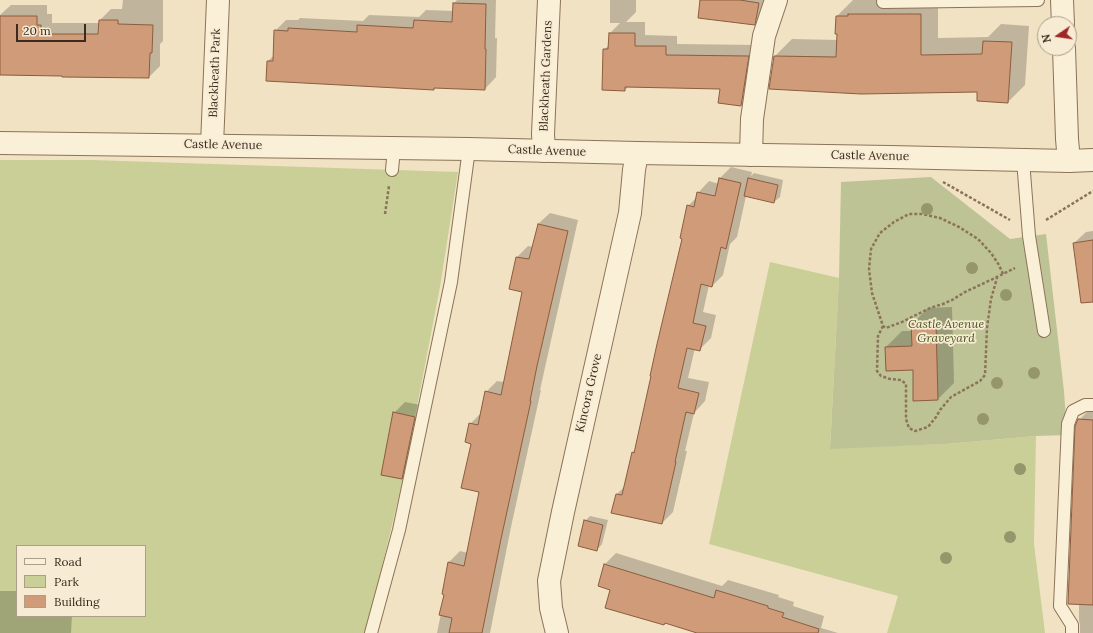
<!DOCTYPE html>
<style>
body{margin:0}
#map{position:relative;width:1093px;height:633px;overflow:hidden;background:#f0e2c3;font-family:Lora,serif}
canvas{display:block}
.legend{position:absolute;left:16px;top:545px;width:130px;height:72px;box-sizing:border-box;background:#f7ecd3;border:1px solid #ab9f8b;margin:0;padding:5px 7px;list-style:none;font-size:12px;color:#3a2b1e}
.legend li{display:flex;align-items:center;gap:8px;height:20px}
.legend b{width:20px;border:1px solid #ab9f8b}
.north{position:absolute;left:1037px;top:16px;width:40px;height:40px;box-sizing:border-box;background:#f7ecd3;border:1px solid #ab9f8b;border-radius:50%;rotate:257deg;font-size:11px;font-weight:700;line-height:16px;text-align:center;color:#3a2b1e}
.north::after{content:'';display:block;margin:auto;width:14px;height:18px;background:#9d2629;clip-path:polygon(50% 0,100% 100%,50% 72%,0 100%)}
.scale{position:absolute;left:16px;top:24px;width:70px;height:18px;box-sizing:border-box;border:2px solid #3a2b1e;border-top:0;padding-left:5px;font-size:12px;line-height:14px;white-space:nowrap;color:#3a2b1e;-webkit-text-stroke:3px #f7ecd3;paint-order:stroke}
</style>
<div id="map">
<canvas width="1093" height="633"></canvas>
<ul class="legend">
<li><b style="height:5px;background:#faefd7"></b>Road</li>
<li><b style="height:11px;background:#c9cf97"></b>Park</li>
<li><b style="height:11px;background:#d09b78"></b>Building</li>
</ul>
<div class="north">N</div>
<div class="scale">20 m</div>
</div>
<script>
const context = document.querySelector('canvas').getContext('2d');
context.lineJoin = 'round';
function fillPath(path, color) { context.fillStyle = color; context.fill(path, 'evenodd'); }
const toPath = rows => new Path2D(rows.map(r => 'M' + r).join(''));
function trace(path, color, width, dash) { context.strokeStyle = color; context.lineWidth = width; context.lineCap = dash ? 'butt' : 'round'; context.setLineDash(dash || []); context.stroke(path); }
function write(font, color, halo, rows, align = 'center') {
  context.font = font + ' Lora,serif'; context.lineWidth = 3.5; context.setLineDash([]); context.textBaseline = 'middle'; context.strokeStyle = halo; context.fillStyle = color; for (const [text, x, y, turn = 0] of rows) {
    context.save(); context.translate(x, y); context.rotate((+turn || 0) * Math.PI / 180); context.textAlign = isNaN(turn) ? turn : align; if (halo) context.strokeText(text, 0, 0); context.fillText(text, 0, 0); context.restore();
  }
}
const green = toPath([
 [0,160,91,160,458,172,440,287,403,479,366,633,0,633],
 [17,546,145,546,145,616,17,616],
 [770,262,839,278,830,448,946,444,1036,436,1034,544,1045,633,887,633,898,596,709,544]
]);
const cemetery = toPath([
 [931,177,1010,239,1046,234,1064,391,1067,435,1036,436,946,444,830,449,839,278,841,182]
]);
const shadow = toPath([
 [123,0,163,0,163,41,160,44,160,66,149,77,63,75,0,74,0,15,11,5,47,5,47,14,52,14,52,23,100,23,100,20,111,9,122,9],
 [457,0,496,0,495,38,497,38,496,77,485,89,436,87,434,89,268,61,274,55,275,31,286,20,298,20,300,18,363,21,369,15,419,17,426,10,453,11,454,3],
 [610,0,636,0,636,12,626,22,645,22,645,35,677,36,677,44,759,45,752,94,741,105,721,88,628,87,625,90,604,50,610,44,610,33,620,23,610,23],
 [701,0,771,0,769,9,754,24],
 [853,0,938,0,938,38,988,37,1001,24,1029,26,1025,85,1008,102,978,90,775,56,792,39,838,40,837,16],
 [731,167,752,172,751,176,754,173,783,180,780,197,774,202,746,196,737,237,730,244,723,275,712,286,709,285,703,312,716,315,711,338,700,349,695,348,688,378,709,382,705,401,694,413,685,451,687,451,673,512,662,523,616,495,625,486,633,452,636,449,683,238,688,206,697,197,698,193,709,181,719,184,720,178],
 [550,213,578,220,548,354,540,390,541,390,511,527,490,633,437,633,445,594,448,563,460,551,468,553,481,491,470,424,481,413,486,392,497,381,504,382,523,291,511,288,517,257,528,246,533,247,538,224],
 [1093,231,1093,281,1074,243,1086,232],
 [952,307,954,383,938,399,914,400,914,369,886,347,902,331,912,331,912,324,928,308],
 [405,402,426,406,413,467,402,478,394,413],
 [1093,406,1093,633,1080,633,1080,625,1079,620,1079,420],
 [590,516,608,520,602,544,597,550,585,521],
 [616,553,722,586,728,580,779,595,778,597,794,602,793,606,824,616,821,628,838,633,701,633,611,589,599,585,605,564],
 [0,591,17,591,17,616,72,616,71,633,0,633]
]);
const building = toPath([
 [700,0,740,0,759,3,755,25,698,18,700,0],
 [453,3,486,4,485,49,486,49,485,90,434,88,434,90,266,81,267,61,273,61,274,30,288,31,288,28,357,32,357,25,413,28,414,20,452,22,453,3],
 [848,14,921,14,921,55,982,54,983,41,1012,42,1008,103,977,101,977,92,861,94,769,89,774,56,836,57,837,34,835,34,836,16,848,16,848,14],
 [0,16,37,16,37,25,41,25,41,34,98,34,99,20,118,20,118,24,153,25,152,53,150,53,149,78,62,77,62,76,0,75,0,16],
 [609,33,635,33,635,46,666,46,666,55,749,56,741,106,718,103,720,89,625,87,625,91,602,90,603,49,608,49,609,33],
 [719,178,741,183,726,249,721,247,712,287,701,284,693,323,706,326,700,351,687,348,678,388,699,393,694,414,686,412,675,462,676,462,662,524,611,513,616,494,622,495,632,452,634,453,651,376,650,376,657,344,682,239,680,238,687,205,694,207,697,192,715,196,719,178],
 [748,178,778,185,774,203,744,196,748,178],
 [538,224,568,231,537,366,530,401,531,401,501,539,488,603,482,633,449,633,452,618,439,615,444,595,442,594,448,562,464,566,479,492,461,488,471,444,465,442,469,423,478,425,485,391,501,395,522,292,509,289,516,257,529,259,538,224],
 [1093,240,1093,302,1081,303,1073,243,1093,240],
 [936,323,938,400,913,401,913,370,886,371,885,347,912,346,911,324,936,323],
 [393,412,415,417,402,479,381,475,393,412],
 [1078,419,1093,420,1093,605,1068,604,1075,426,1078,419],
 [584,520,603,525,597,551,578,546,584,520],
 [604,564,714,598,716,590,768,606,768,608,784,613,782,617,819,629,818,633,697,633,665,623,664,625,605,608,610,590,598,586,604,564]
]);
const path = toPath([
 [943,182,1010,220],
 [385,214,389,186],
 [1046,220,1093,191],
 [1003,274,999,265,991,253,978,239,959,227,940,218,922,214,909,214,894,222,880,233,871,249,869,269,872,293,883,326,886,328,902,322,930,308,943,304,952,300,965,292,997,277,1015,268],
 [883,326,878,336,877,371,881,376,890,379,901,380,906,384,906,419,909,428,915,431,928,427,936,417,940,410,951,397,980,381,985,375,987,328,991,299,997,278]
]);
const service = toPath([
 [883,2,1038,0],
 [1023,160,1029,236,1044,331],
 [392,170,394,148],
 [371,633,399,530,451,282,469,149],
 [1072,633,1072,625,1060,606,1068,424,1073,411,1085,405,1093,405]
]);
const minor = toPath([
 [1062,0,1063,24],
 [1064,48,1067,139,1069,161],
 [212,145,218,0],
 [544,151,543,134,549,0],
 [751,155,752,119,764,36,776,0],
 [557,633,551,608,549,581,563,512,630,213,634,170,637,153]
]);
const tertiary = toPath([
 [0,143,469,149,637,153,890,157,1069,161,1093,160]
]);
const trees = [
 [927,209],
 [972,268],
 [1006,295],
 [1034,373],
 [997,383],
 [983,419],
 [1020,469],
 [1010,537],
 [946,558]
];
const streetNames = [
 ["Blackheath Park",215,73,-88],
 ["Blackheath Gardens",546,76,-88],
 ["Castle Avenue",223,145,1],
 ["Castle Avenue",547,151,2],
 ["Castle Avenue",870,156,1],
 ["Kincora Grove",589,393,-77]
];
const parkNames = [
 ["Castle Avenue",946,325],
 ["Graveyard",946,339]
];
fillPath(green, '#c9cf97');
fillPath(cemetery, '#bec396');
fillPath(shadow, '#0003');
fillPath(building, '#d09b78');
trace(building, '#8b5c3e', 1);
trace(service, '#8b7359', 14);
trace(minor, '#8b7359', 24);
trace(tertiary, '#8b7359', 24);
trace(path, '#8b7359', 2.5, [3, 2]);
trace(service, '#faefd7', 12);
trace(minor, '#faefd7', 22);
trace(tertiary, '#faefd7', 22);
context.fillStyle = '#95966b';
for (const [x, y] of trees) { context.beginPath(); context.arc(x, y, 6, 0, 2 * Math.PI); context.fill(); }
write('12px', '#3a2b1e', '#f7ecd3', streetNames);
write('italic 12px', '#4b5823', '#f7ecd3', parkNames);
</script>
